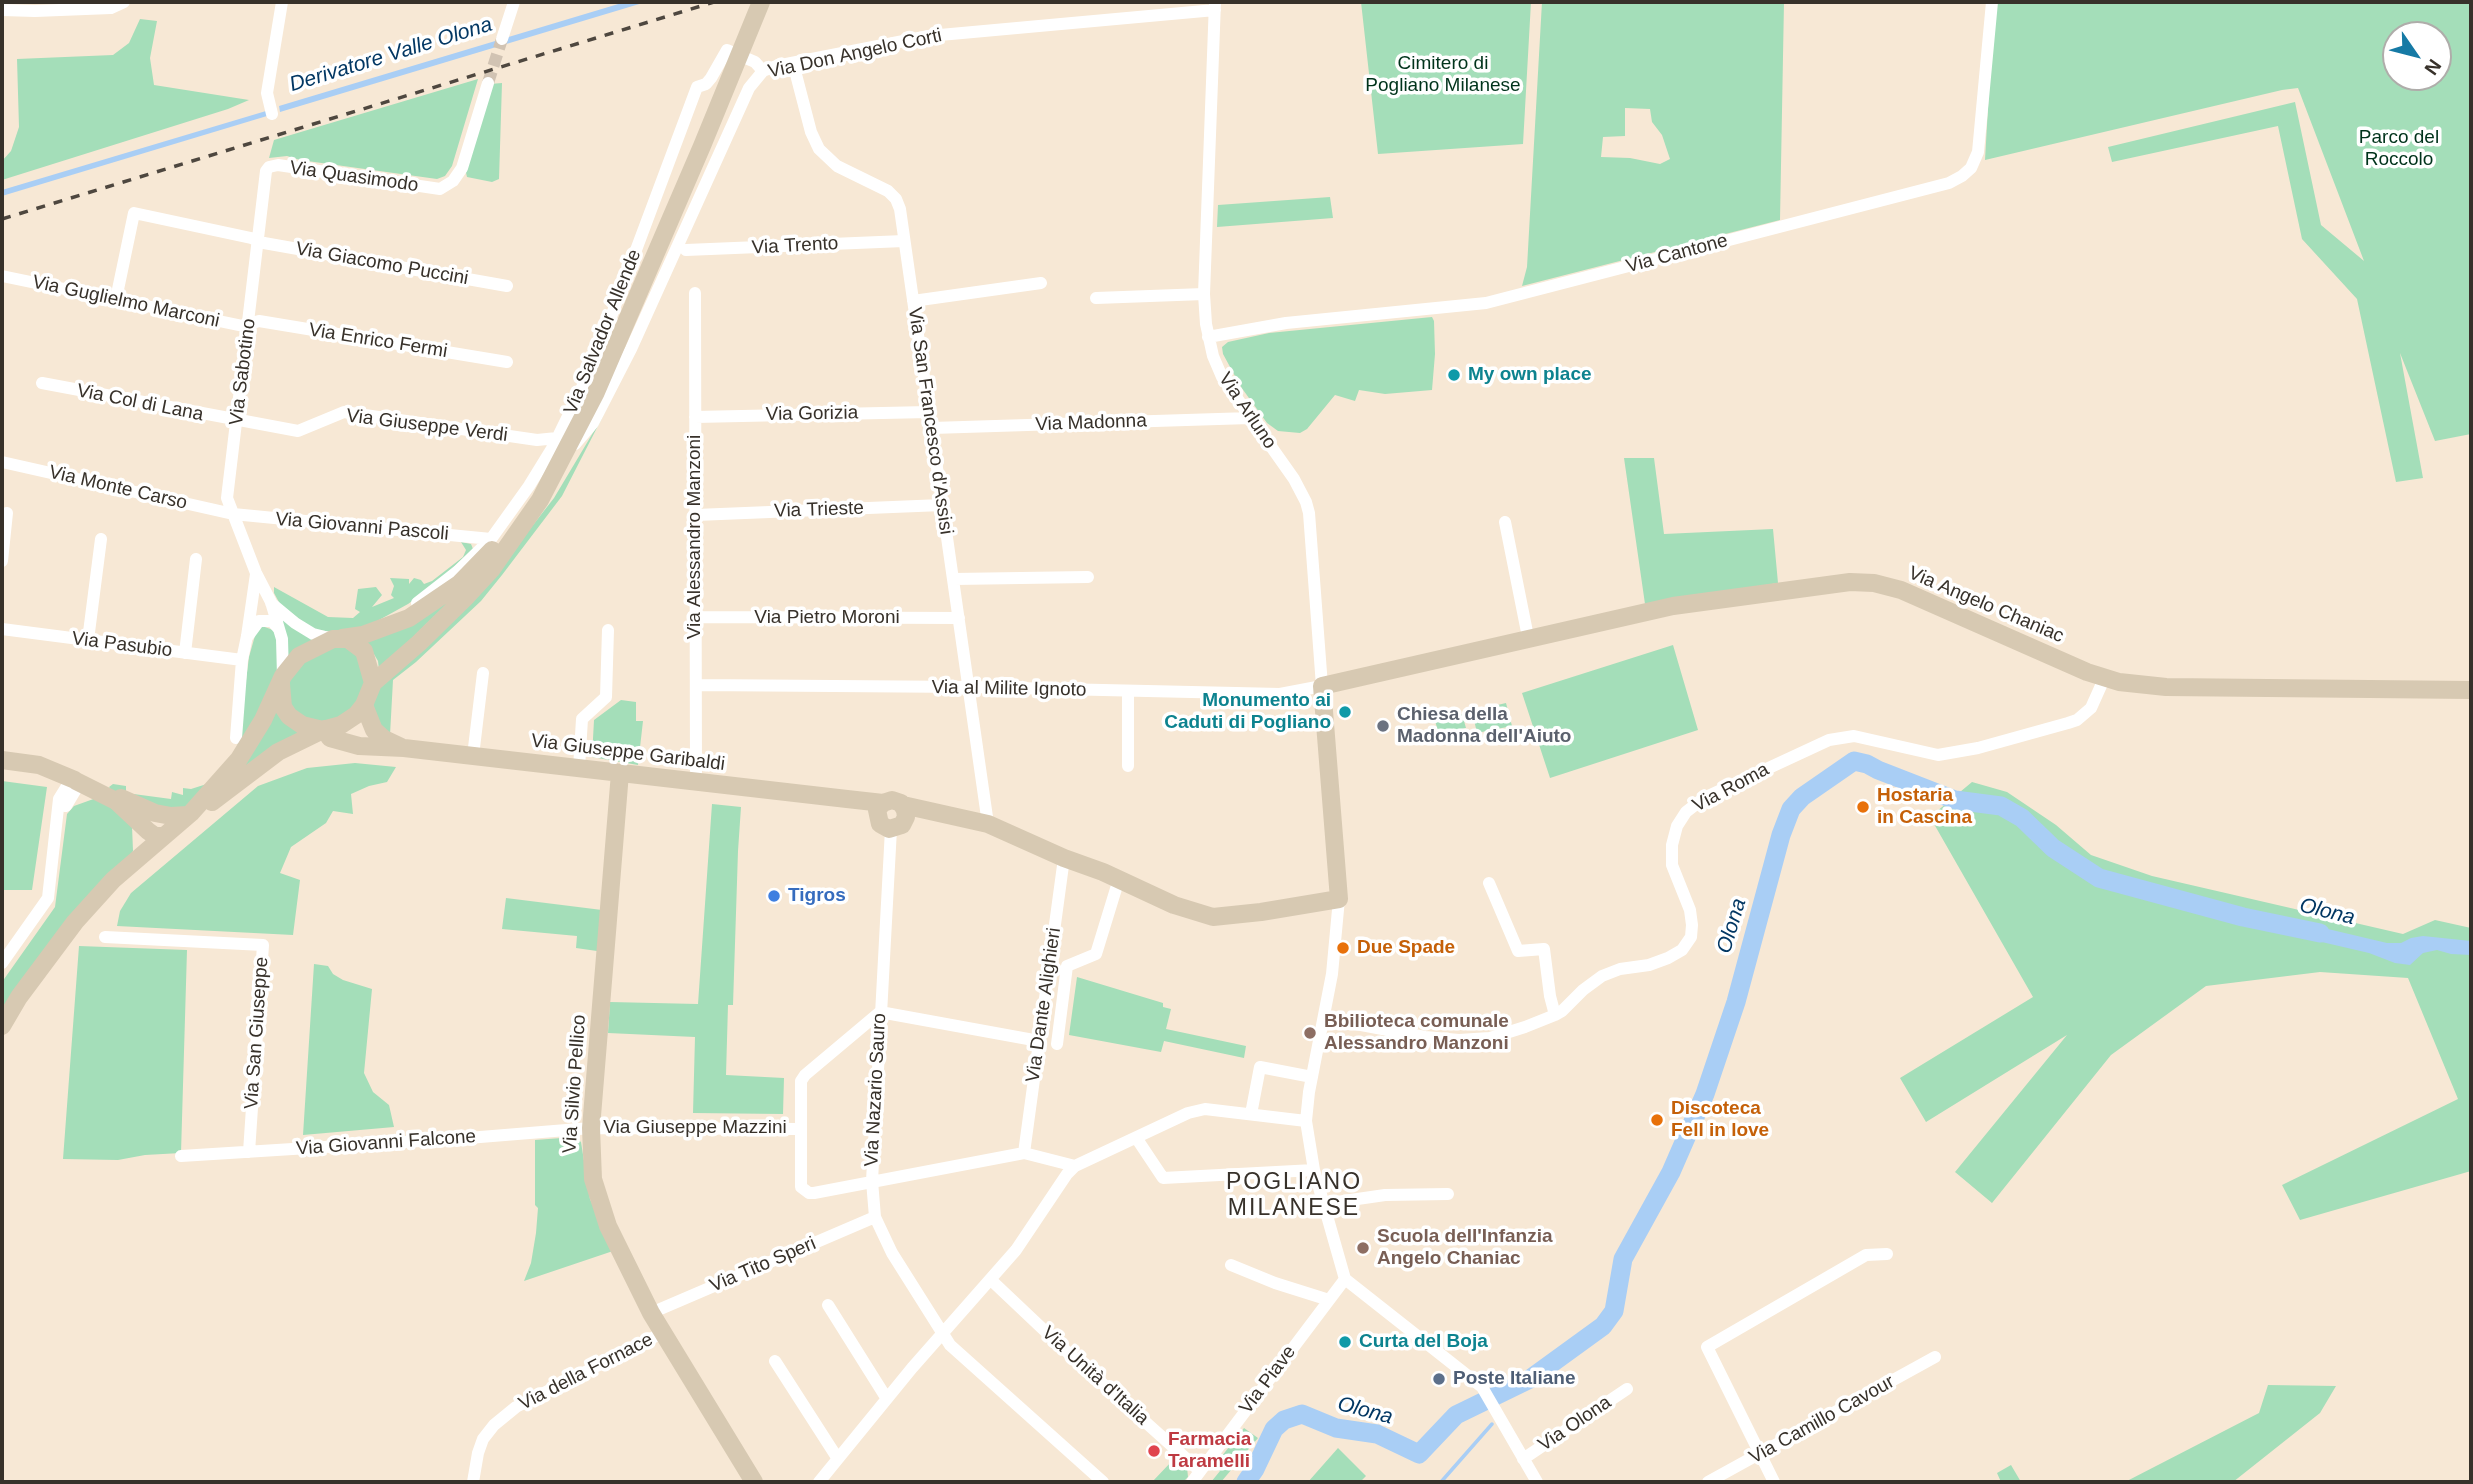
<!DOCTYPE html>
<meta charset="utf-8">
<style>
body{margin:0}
#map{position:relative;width:2473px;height:1484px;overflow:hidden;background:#f7e8d5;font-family:Helvetica,sans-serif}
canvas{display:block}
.frame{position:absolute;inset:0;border:4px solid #37312a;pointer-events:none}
.north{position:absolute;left:2382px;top:21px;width:70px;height:70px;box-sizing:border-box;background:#fff;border:2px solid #afadaa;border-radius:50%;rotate:125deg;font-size:19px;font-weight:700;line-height:28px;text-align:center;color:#37312a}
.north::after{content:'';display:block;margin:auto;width:24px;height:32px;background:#167aa5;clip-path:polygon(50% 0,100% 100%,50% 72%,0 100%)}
</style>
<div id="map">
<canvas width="2473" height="1484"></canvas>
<div class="frame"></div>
<div class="north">N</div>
</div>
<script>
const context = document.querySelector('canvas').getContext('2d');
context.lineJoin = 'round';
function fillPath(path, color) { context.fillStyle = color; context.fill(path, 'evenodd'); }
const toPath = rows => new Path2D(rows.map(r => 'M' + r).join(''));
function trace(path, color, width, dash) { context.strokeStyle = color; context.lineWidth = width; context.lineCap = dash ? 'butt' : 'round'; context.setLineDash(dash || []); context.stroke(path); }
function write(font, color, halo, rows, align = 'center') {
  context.font = font + ' Helvetica,sans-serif'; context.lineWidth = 7; context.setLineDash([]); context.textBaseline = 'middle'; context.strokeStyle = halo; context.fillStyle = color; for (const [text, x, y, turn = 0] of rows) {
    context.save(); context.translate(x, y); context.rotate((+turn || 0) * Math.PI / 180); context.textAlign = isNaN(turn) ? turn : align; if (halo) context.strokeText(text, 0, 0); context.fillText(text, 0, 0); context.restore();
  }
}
const green = toPath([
 [1361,2,1531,2,1523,144,1378,154],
 [1542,2,1784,2,1780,220,1522,286,1527,267],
 [1625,108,1650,109,1652,122,1662,135,1670,159,1660,164,1630,158,1601,157,1603,137,1625,136],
 [1999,2,2471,2,2471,434,2435,441,2400,353,2423,478,2396,482,2357,299,2302,239,2278,126,2112,162,2108,147,2295,102,2321,225,2364,261,2298,88,2282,90,1985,160,1994,3],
 [2396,35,2438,35,2438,77,2396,77],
 [140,19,157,21,150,58,154,85,249,100,228,109,2,180,2,161,11,151,19,127,17,59,113,55,129,43],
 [478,79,452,166,445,176,437,179,300,160,287,156,269,158,274,140],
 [502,83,499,179,492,182,467,177,465,168,490,84],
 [1330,197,1333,218,1217,227,1218,205],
 [1432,317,1434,321,1435,354,1432,390,1385,394,1359,390,1355,401,1335,395,1307,429,1300,433,1278,431,1267,423,1241,387,1223,354,1222,347,1228,342,1269,333],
 [603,416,562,496,502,575,481,601,416,662,393,680,390,735,374,723,373,698,378,689,508,557,554,498],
 [1624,458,1654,458,1664,534,1773,529,1778,583,1645,604],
 [461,542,471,544,473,549,433,586,408,604,361,630,339,633,312,629,280,604,274,593,274,587,328,617,353,618,360,612,355,609,358,589,376,587,382,595,372,607,394,598,391,595,394,586,390,578,409,579,409,584,414,578,421,580,424,584,432,581,463,557,466,550],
 [453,598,379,670,378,661,365,639],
 [276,614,316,639,288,661],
 [262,626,273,630,276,636,279,662,277,678,270,697,251,735,237,755,224,771,190,806,182,811,174,813,155,809,111,790,109,787,113,784,126,786,126,793,171,799,172,792,183,795,183,788,191,789,213,782,224,771,234,758,237,750,249,657,256,632],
 [1673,645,1698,730,1550,778,1522,693],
 [323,647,353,647,366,678,361,698,347,714,326,722,303,719,290,709,287,689,295,667],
 [621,700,636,702,636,721,643,721,638,765,592,757,594,720],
 [276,703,308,733,234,779],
 [1506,703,1512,726,1477,733,1472,711],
 [1462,714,1466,728,1439,734,1435,721],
 [355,763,396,767,387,782,369,786,351,794,353,814,333,811,326,823,291,847,280,873,300,880,293,935,117,926,120,911,131,893,258,786,307,768],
 [2,781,47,787,32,890,2,890],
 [1972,782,2007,792,2056,825,2091,855,2152,876,2403,934,2435,920,2471,928,2471,1171,2300,1220,2282,1185,2458,1099,2408,978,2320,972,2206,986,2111,1055,1992,1203,1955,1172,2067,1035,1926,1122,1900,1078,2033,997,1930,817],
 [99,797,132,826,133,851,129,858,2,1014,2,982,55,907,67,814,74,806],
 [712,804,741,807,738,851,733,1005,728,1005,726,1075,784,1078,783,1114,693,1113,695,1037,608,1033,610,1002,698,1004],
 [506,898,602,910,599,949,597,951,576,948,577,936,502,929],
 [79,946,187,950,181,1153,145,1155,118,1160,63,1159],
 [314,964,328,966,333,974,343,980,372,989,364,1073,373,1092,389,1105,394,1127,303,1135],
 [1077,977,1163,1003,1163,1007,1171,1009,1166,1029,1246,1046,1244,1058,1164,1041,1161,1052,1069,1035],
 [575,1137,581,1142,590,1199,613,1251,524,1281,531,1263,536,1233,538,1208,535,1205,535,1140],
 [2268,1385,2336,1386,2320,1413,2233,1482,2125,1482,2259,1413],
 [1244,1428,1258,1438,1221,1482,1211,1482,1220,1471,1214,1466],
 [1338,1448,1366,1476,1360,1482,1308,1482],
 [1178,1459,1187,1467,1188,1477,1183,1482,1152,1482,1172,1461],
 [2011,1465,2021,1482,2001,1482,1997,1473]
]);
const water = toPath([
 [625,2,646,2,280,112,279,106],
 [266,111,267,116,2,196,2,190],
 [2294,921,2387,943,2401,943,2411,938,2423,936,2471,941,2471,955,2451,954,2437,950,2423,953,2410,965,2395,963,2369,953,2296,936]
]);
const stream = toPath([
 [1441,1482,1492,1424]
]);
const river = toPath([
 [1246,1482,1255,1469,1274,1429,1284,1420,1302,1414,1336,1428,1377,1434,1419,1454,1456,1415,1530,1379,1603,1326,1614,1311,1623,1259,1671,1172,1705,1094,1736,1002,1781,835,1791,809,1802,797,1854,761,1867,764,1878,770,1955,800,2001,806,2022,818,2053,848,2099,878,2243,917,2320,933]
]);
const streetTunnel = toPath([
 [488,83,502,39]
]);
const street = toPath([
 [2,10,35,11,111,8,124,2],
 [502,39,514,2],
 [793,63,811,132,819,149,837,166,888,191,896,199,900,209,988,824],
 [272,114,267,93,282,2],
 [686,250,904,241],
 [2,276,243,326,259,321,507,362],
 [695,293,696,782],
 [1096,298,1204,294],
 [116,299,134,213,251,238,264,243,507,286],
 [913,301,1041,283],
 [1208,337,1286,323,1486,303,1949,183,1962,176,1971,168,1978,152,1992,2],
 [42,383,298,431,344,412,537,440,557,438],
 [695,417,929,412],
 [932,428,1250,418],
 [575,444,593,423,631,349,749,88,763,71,776,66,929,36,1215,10],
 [2,462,233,514,491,539],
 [696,515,942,505],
 [1505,522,1528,637],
 [2,561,7,513],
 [954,579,1088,577],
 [271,603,295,623,313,634,333,639],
 [417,603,458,571,491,539,529,486,553,447,593,365,697,87,706,84,711,78,727,50,755,62,763,71],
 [696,617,959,618],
 [2,629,242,660],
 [248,636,259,621,272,621,279,629],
 [88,640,101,539],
 [185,653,196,559],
 [283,676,282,639,271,602,256,573,227,498,266,171,269,167,278,165,440,189,453,181,462,168,488,83],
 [696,685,970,687,1280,694,1322,686,1309,513,1306,502,1294,479,1222,377,1213,356,1206,324,1204,294,1215,2],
 [236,738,242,660,247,636,256,574],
 [473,756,483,673],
 [1128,766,1128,691],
 [579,768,582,719,606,697,608,630],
 [891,829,872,1181,875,1217,892,1253,950,1345,1103,1482],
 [1489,883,1518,951,1544,949,1550,996,1555,1015],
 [1339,899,1332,974,1309,1092,1306,1121,1314,1170,1345,1279,1482,1387,1537,1482],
 [105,937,263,945,249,1152],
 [2,963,48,898,59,799,69,783,75,780,75,791,66,806],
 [1324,1018,1425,1037,1459,1040,1490,1038,1525,1027,1555,1015,1562,1011,1583,990,1602,976,1620,969,1649,965,1668,958,1682,950,1691,937,1692,925,1690,910,1672,865,1672,845,1677,826,1686,812,1704,798,1829,740,1854,736,1938,755,1978,748,2068,723,2077,720,2091,708,2104,679],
 [1039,1041,880,1012,805,1075,801,1081,801,1187,809,1193,814,1193,1024,1153,1075,1166,1188,1113,1205,1109,1306,1121],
 [1057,1044,1067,966,1096,954,1119,879],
 [1251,1114,1260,1067,1312,1077],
 [1137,1139,1163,1178,1314,1170],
 [1024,1153,1064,858],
 [181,1156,468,1138,591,1128,800,1129],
 [1323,1204,1385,1195,1448,1194],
 [1231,1265,1275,1283,1329,1300],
 [991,1280,1065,1350,1200,1471],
 [828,1305,887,1399],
 [651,1313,875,1217],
 [775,1361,838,1459],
 [1523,1459,1627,1389],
 [473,1482,478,1453,483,1439,494,1425,516,1407,662,1333],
 [819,1482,912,1368,1016,1250,1067,1174,1075,1166],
 [1192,1482,1345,1279],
 [1708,1482,1935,1357],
 [1774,1482,1707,1347,1866,1255,1887,1254]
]);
const secondary = toPath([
 [342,638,363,635,409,618,459,584,492,550],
 [373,683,419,643,467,596,491,570,540,500,596,392,702,146,761,2],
 [364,705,374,730,384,739,401,747],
 [324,729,330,738,359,746,404,748,847,799,883,803,892,800,901,803,905,810,906,817,902,825,889,829,880,824,877,810,883,803],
 [2,760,39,765,75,780],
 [620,773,591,1128,593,1179,608,1226,651,1313,754,1482],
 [76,781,116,801,148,831,155,836,163,836],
 [121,798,155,813,171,816,188,815],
 [212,802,278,752,323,730],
 [903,805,988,824,1064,858,1103,872,1174,905,1213,917,1261,912,1339,899,1322,686,1673,606,1850,582,1874,583,1901,590,2087,672,2119,682,2166,687,2471,690],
 [2,1026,19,997,75,922,113,880,191,813,239,759,263,720,283,676,299,656,333,639,348,639,364,651,373,683,364,705,356,715,341,725,323,730,302,725,289,716,283,707,281,684]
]);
const rail = toPath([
 [2,219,714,2]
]);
const markers = [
 [1454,375,7,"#0f9aa8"],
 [1345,712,7,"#0f9aa8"],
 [1383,726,7,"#6b7280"],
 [1863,807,7,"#e8710a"],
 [774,896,7,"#3f7fe0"],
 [1343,948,7,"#e8710a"],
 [1310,1033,7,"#8d6e63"],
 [1657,1120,7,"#e8710a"],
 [1363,1248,7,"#8d6e63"],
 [1345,1342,7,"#0f9aa8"],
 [1439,1379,7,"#5c6f8a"],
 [1154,1451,7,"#e0444e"]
];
const streetNames = [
 ["Via Don Angelo Corti",855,54,-12],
 ["Via Quasimodo",354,177,8],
 ["Via Trento",795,246,-3],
 ["Via Cantone",1677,254,-15],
 ["Via Giacomo Puccini",382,264,10],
 ["Via Guglielmo Marconi",126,302,12],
 ["Via Salvador Allende",603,332,-68],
 ["Via Enrico Fermi",378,341,9],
 ["Via Sabotino",243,372,-83],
 ["Via Col di Lana",140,403,11],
 ["Via Arluno",1247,411,56],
 ["Via Gorizia",812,414,-1],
 ["Via San Francesco d'Assisi",930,421,82],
 ["Via Madonna",1091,423,-2],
 ["Via Giuseppe Verdi",427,426,7],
 ["Via Monte Carso",118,488,13],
 ["Via Trieste",819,510,-2],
 ["Via Giovanni Pascoli",362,527,5],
 ["Via Alessandro Manzoni",695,537,-90],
 ["Via Angelo Chaniac",1986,605,23],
 ["Via Pietro Moroni",827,618],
 ["Via Pasubio",122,645,7],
 ["Via al Milite Ignoto",1009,689,1],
 ["Via Giuseppe Garibaldi",628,753,7],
 ["Via Roma",1731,788,-28],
 ["Via Dante Alighieri",1044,1005,-82],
 ["Via San Giuseppe",257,1033,-86],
 ["Via Silvio Pellico",575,1084,-86],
 ["Via Nazario Sauro",876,1090,-87],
 ["Via Giuseppe Mazzini",695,1128],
 ["Via Giovanni Falcone",386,1143,-4],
 ["Via Tito Speri",763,1265,-23],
 ["Via della Fornace",586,1372,-27],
 ["Via Unità d'Italia",1095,1376,42],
 ["Via Piave",1268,1380,-53],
 ["Via Camillo Cavour",1822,1420,-29],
 ["Via Olona",1575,1424,-34]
];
const parkNames = [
 ["Cimitero di",1443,64],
 ["Pogliano Milanese",1443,86],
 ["Parco del",2399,138],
 ["Roccolo",2399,160]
];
const cultureNames = [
 ["My own place",1468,375],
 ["Monumento ai",1331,701,"right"],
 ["Caduti di Pogliano",1331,723,"right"],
 ["Curta del Boja",1359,1342]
];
const worshipNames = [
 ["Chiesa della",1397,715],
 ["Madonna dell'Aiuto",1397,737]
];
const foodNames = [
 ["Hostaria",1877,796],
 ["in Cascina",1877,818],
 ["Due Spade",1357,948],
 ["Discoteca",1671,1109],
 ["Fell in love",1671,1131]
];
const shopNames = [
 ["Tigros",788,896]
];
const educationNames = [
 ["Bbilioteca comunale",1324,1022],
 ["Alessandro Manzoni",1324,1044],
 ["Scuola dell'Infanzia",1377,1237],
 ["Angelo Chaniac",1377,1259]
];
const serviceNames = [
 ["Poste Italiane",1453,1379]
];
const healthNames = [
 ["Farmacia",1168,1440],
 ["Taramelli",1168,1462]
];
const waterNames = [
 ["Derivatore Valle Olona",391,55,-17],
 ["Olona",2327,912,14],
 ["Olona",1732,926,-73],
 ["Olona",1365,1411,15]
];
const quarterNames = [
 ["POGLIANO",1294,1183],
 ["MILANESE",1294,1209]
];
fillPath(green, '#a4deb9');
fillPath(water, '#a9cef5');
trace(stream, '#a9cef5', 3.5);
trace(river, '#a9cef5', 19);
trace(streetTunnel, '#d1c3b3', 12, [12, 6]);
trace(street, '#fff', 12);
trace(secondary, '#d7c9b2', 18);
trace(rail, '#4e473f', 3.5, [9, 9]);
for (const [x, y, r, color] of markers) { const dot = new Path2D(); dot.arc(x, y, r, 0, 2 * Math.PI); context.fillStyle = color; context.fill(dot); trace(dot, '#fff', 2.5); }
write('19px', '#37312a', '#fff', streetNames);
write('19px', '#00331b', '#fff', parkNames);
write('bold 19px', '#0d838f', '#fff', cultureNames, 'left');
write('bold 19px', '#5b616d', '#fff', worshipNames, 'left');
write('bold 19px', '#c56008', '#fff', foodNames, 'left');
write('bold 19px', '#366cbe', '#fff', shopNames, 'left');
write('bold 19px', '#785e54', '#fff', educationNames, 'left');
write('bold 19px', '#4e5e75', '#fff', serviceNames, 'left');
write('bold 19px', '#be3a42', '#fff', healthNames, 'left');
write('italic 21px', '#023763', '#fff', waterNames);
context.letterSpacing = '2px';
write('23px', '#37312a', '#fff', quarterNames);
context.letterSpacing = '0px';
</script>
